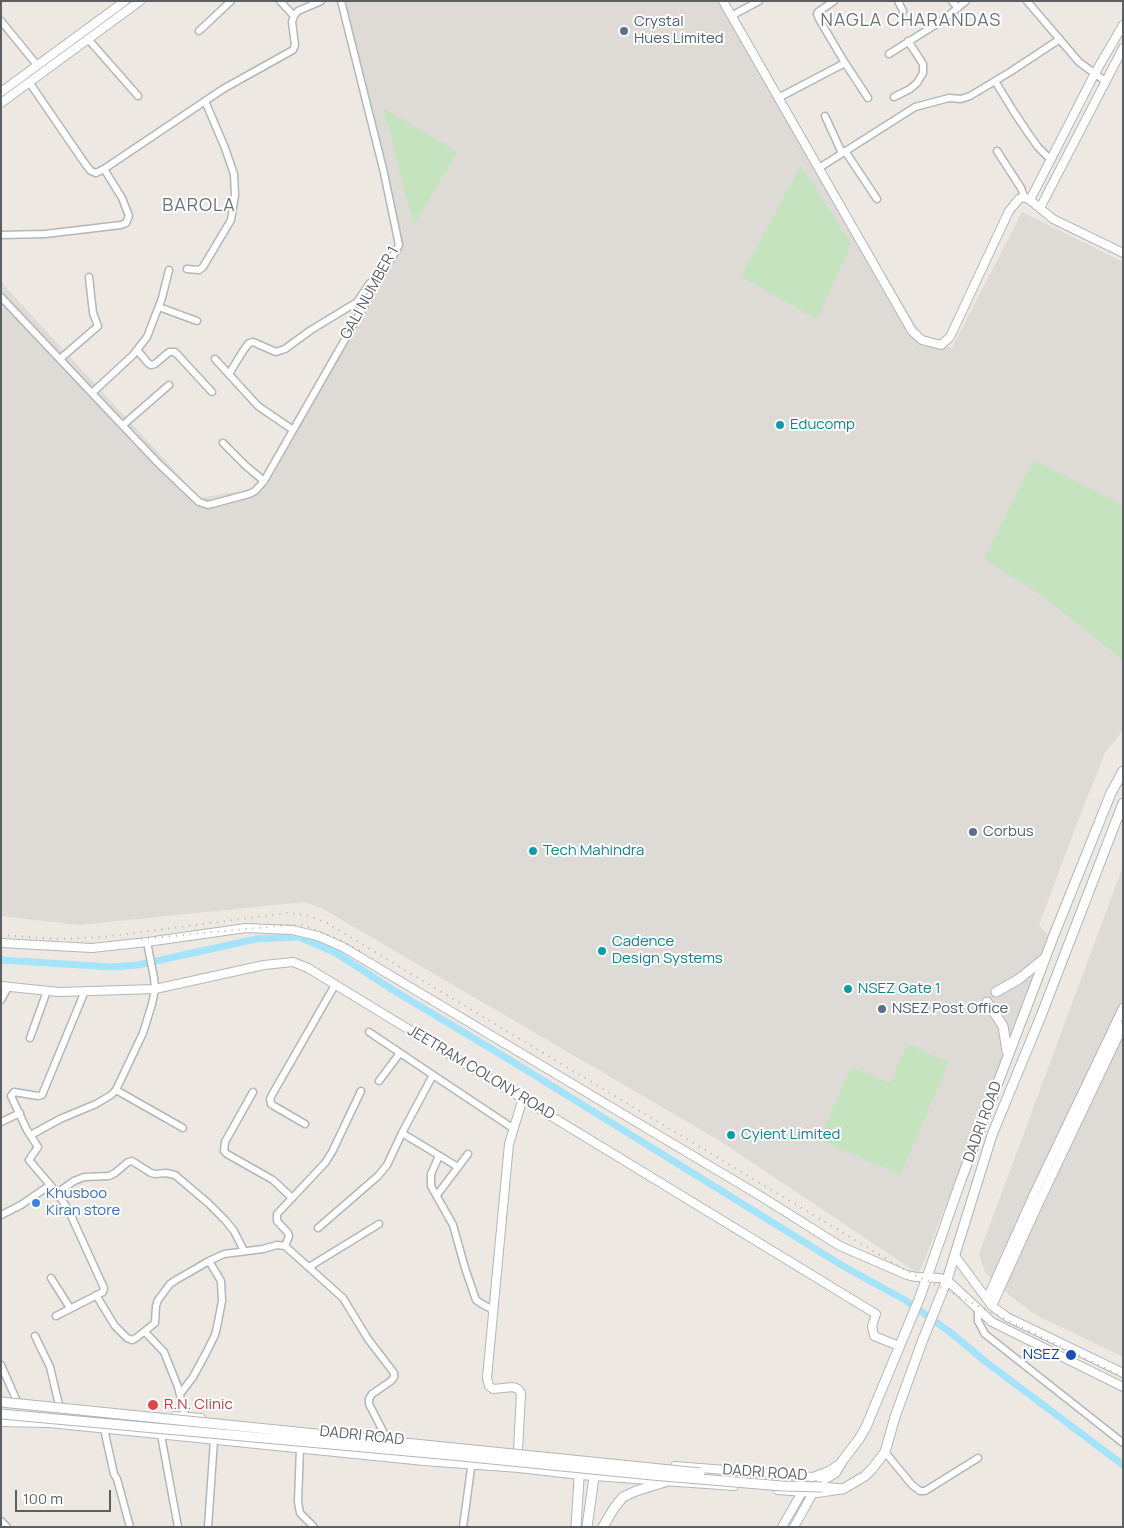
<!DOCTYPE html>
<style>
body{margin:0}
#map{position:relative;width:1124px;height:1528px;overflow:hidden;background:#ede9e2;font-family:Manrope,sans-serif}
canvas{display:block}
.frame{position:absolute;inset:0;border:2px solid #5b5f62;pointer-events:none}
.scale{position:absolute;left:15px;top:1490px;width:96px;height:22px;box-sizing:border-box;border:2px solid #5b5f62;border-top:0;padding-left:6px;font-size:15px;line-height:18px;white-space:nowrap;color:#5b5f62;-webkit-text-stroke:4px #fff;paint-order:stroke}
</style>
<div id="map">
<canvas width="1124" height="1528"></canvas>
<div class="frame"></div>
<div class="scale">100 m</div>
</div>
<script>
const context = document.querySelector('canvas').getContext('2d');
context.lineJoin = 'round';
function fillPath(path, color) { context.fillStyle = color; context.fill(path, 'evenodd'); }
const toPath = rows => new Path2D(rows.map(r => 'M' + r).join(''));
function trace(path, color, width, dash) { context.strokeStyle = color; context.lineWidth = width; context.lineCap = dash ? 'butt' : 'round'; context.setLineDash(dash || []); context.stroke(path); }
function write(font, color, halo, rows, align = 'center') {
  context.font = font + ' Manrope,sans-serif'; context.lineWidth = 4; context.setLineDash([]); context.textBaseline = 'middle'; context.strokeStyle = halo; context.fillStyle = color; for (const [text, x, y, turn = 0] of rows) {
    context.save(); context.translate(x, y); context.rotate((+turn || 0) * Math.PI / 180); context.textAlign = isNaN(turn) ? turn : align; if (halo) context.strokeText(text, 0, 0); context.fillText(text, 0, 0); context.restore();
  }
}
const industrial = toPath([
 [341,1,718,1,923,337,952,348,1022,212,1123,262,1123,730,1105,753,1076,826,1039,925,1049,936,1036,977,1025,998,1015,1028,919,1274,720,1141,323,909,305,902,79,925,1,916,1,282,200,498,267,486,401,243],
 [1123,866,1123,1357,1036,1315,1010,1296,985,1272,979,1254]
]);
const green = toPath([
 [383,108,457,152,414,225],
 [801,165,851,244,817,319,741,277],
 [1034,460,1123,505,1123,660,1040,594,984,559],
 [907,1044,949,1062,901,1174,819,1140,851,1067,890,1083]
]);
const canal = toPath([
 [1,960,112,967,138,965,256,939,299,937,336,953,393,990,510,1060,843,1266,905,1300,950,1332,986,1362,1123,1465]
]);
const minor = toPath([
 [280,1,294,16],
 [834,1,818,12,817,14,819,19,845,63,868,98],
 [898,1,903,11],
 [952,1,958,8],
 [1027,1,1079,62,1105,81],
 [731,16,759,1],
 [1,21,37,65],
 [199,31,231,1],
 [88,39,138,96],
 [889,54,943,20,966,1],
 [995,81,1014,112,1028,133,1038,147,1051,160],
 [29,82,86,165,91,171,96,173,104,169,223,89,293,50,295,45,292,22,294,16,298,11,321,1],
 [894,97,910,89,917,83,923,73,923,64,908,41],
 [778,98,845,63],
 [825,116,842,153],
 [845,151,877,199],
 [997,151,1021,188,1024,197],
 [819,168,915,107,949,98,961,99,970,96,1010,72,1060,39],
 [1,235,45,234,121,225,126,223,129,216,122,198,104,169],
 [187,269,199,270,203,267,231,220,235,195,234,174,225,148,205,101],
 [1,297,158,463,199,502,208,505,249,494,255,491,264,481,399,245,384,173,341,1],
 [159,307,197,321],
 [137,350,148,363,151,365,155,364,169,352,175,352,212,392],
 [60,359,98,326,93,313,89,277],
 [215,359,258,406,293,430],
 [229,374,243,351,249,343,253,342,276,352,285,349,311,330,357,302,370,283],
 [92,393,133,355,147,337,162,298,169,270],
 [123,425,169,385],
 [223,443,246,466,264,481],
 [1,1000,8,987],
 [369,1032,433,1075],
 [30,1038,47,991],
 [379,1081,400,1053],
 [116,1090,143,1033,152,1004,155,989,154,978,147,942],
 [253,1092,225,1142,224,1151,227,1154,273,1180,292,1198],
 [1,1122,20,1113],
 [305,1124,274,1106,271,1104,270,1099,273,1093,335,985],
 [402,1133,458,1167],
 [31,1135,60,1119,96,1104,111,1095,116,1090,183,1128],
 [439,1156,431,1174,431,1186,453,1225,465,1268,476,1300,482,1304,493,1310],
 [57,1193,29,1160,38,1147,27,1130,11,1096,14,1092,38,1096,42,1095,85,991],
 [437,1195,468,1154],
 [1,1215,21,1205,50,1185],
 [318,1228,378,1176,387,1165,402,1133,433,1075,514,1129],
 [285,1246,289,1236,288,1233,277,1221,277,1214,325,1163,332,1152,361,1091],
 [309,1267,379,1224],
 [51,1278,70,1308],
 [96,1295,115,1326,127,1338,132,1340,136,1338,155,1323,156,1306,158,1300,170,1284,176,1280,209,1261,224,1254,263,1249,277,1245,285,1246,343,1298,368,1339,394,1373,394,1377,391,1381,372,1394,369,1399,369,1404,387,1439],
 [978,1310,978,1321,985,1334,1123,1443],
 [56,1316,103,1292,104,1288,68,1209,57,1193,74,1181,84,1177,109,1176,115,1173,128,1162,132,1161,151,1173,155,1174,166,1173,175,1175,208,1203,225,1220,234,1231,244,1251],
 [145,1332,164,1352,178,1387,185,1416],
 [35,1336,50,1367,59,1405],
 [1,1365,16,1399],
 [180,1394,193,1377,205,1355,215,1335,218,1322,222,1301,221,1281,209,1261],
 [104,1429,114,1474,117,1479,130,1527],
 [161,1435,178,1527],
 [300,1448,298,1502,300,1513,314,1527],
 [885,1452,912,1485,920,1491,925,1491,978,1458],
 [1,1521,7,1527],
 [208,1527,214,1440],
 [463,1527,472,1461]
]);
const tertiary = toPath([
 [723,1,912,331,922,340,941,345,950,337,1009,211,1019,199,1024,197,1030,200,1053,219,1123,253],
 [1,92,125,1],
 [1,103,140,1],
 [1030,200,1095,73,1123,25],
 [1040,208,1123,48],
 [1,943,92,948,147,942,246,928,292,930,318,936,343,947,762,1197,840,1246,907,1275,916,1277,940,1278,947,1280,992,1322,1123,1387],
 [1,986,59,992,155,989,264,965,293,962,308,968,876,1314,872,1326,874,1336,899,1346],
 [955,1256,992,1306,1007,1317,1123,1373],
 [987,1299,1034,1194,1123,1008],
 [992,1306,1037,1207,1123,1026],
 [175,1416,201,1418],
 [1,1422,49,1423,424,1461,519,1468,580,1475,734,1486],
 [518,1451,521,1393,518,1389,513,1387,493,1389,489,1386,487,1378,509,1144,523,1098],
 [675,1466,813,1477,829,1471,839,1464],
 [778,1490,817,1493,838,1490],
 [782,1527,802,1492,802,1476],
 [794,1527,813,1493,813,1488]
]);
const secondary = toPath([
 [996,992,1019,979,1045,958],
 [987,1002,1003,1026,1007,1051],
 [821,1481,835,1473,843,1460,859,1439,866,1427,920,1297,961,1180,1054,935,1111,793,1123,771],
 [822,1487,843,1489,865,1476,872,1469,885,1452,895,1417,922,1342,947,1280,992,1135,1041,1016,1123,803],
 [576,1527,580,1462],
 [587,1527,596,1463],
 [603,1527,614,1508,623,1497,636,1491,668,1481]
]);
const rail = toPath([
 [1,935,59,939,104,937,287,913,306,915,325,922,905,1270,1123,1377],
 [141,939,287,925,303,925,340,940,360,951]
]);
const secondaryBridge = toPath([
 [1,1402,700,1473],
 [1,1414,451,1455,652,1475,782,1486,822,1487]
]);
const markers = [
 [624,31,5,"#5c6f8a"],
 [780,425,5,"#0f9aa8"],
 [973,832,5,"#5c6f8a"],
 [533,851,5,"#0f9aa8"],
 [602,951,5,"#0f9aa8"],
 [848,989,5,"#0f9aa8"],
 [882,1009,5,"#5c6f8a"],
 [731,1135,5,"#0f9aa8"],
 [36,1203,5,"#3f7fe0"],
 [1071,1355,6,"#1a4fb4"],
 [153,1405,6,"#e0444e"]
];
const serviceNames = [
 ["Crystal",634,22],
 ["Hues Limited",634,39],
 ["Corbus",983,832],
 ["NSEZ Post Office",892,1009]
];
const streetNames = [
 ["GALI NUMBER 1",370,293,-61],
 ["JEETRAM COLONY ROAD",481,1073,31],
 ["DADRI ROAD",983,1122,-70],
 ["DADRI ROAD",362,1436,6],
 ["DADRI ROAD",765,1473,4]
];
const cultureNames = [
 ["Educomp",790,425],
 ["Tech Mahindra",543,851],
 ["Cadence",612,942],
 ["Design Systems",612,959],
 ["NSEZ Gate 1",858,989],
 ["Cyient Limited",741,1135]
];
const shopNames = [
 ["Khusboo",46,1194],
 ["Kiran store",46,1211]
];
const transitNames = [
 ["NSEZ",1060,1355]
];
const healthNames = [
 ["R.N. Clinic",164,1405]
];
const quarterNames = [
 ["NAGLA CHARANDAS",911,21],
 ["BAROLA",199,206]
];
fillPath(industrial, '#dedbd7');
fillPath(green, '#c6e3c0');
trace(canal, '#a5e3fa', 7);
trace(minor, '#b3b6b9', 9);
trace(tertiary, '#b3b6b9', 10);
trace(secondary, '#b2b6b9', 11);
trace(minor, '#fff', 6);
trace(tertiary, '#fff', 8);
trace(secondary, '#fff', 9);
trace(rail, '#b1b2b2', 2, [1, 6]);
trace(secondaryBridge, '#b2b6b9', 11, []);
trace(secondaryBridge, '#fff', 9);
for (const [x, y, r, color] of markers) { const dot = new Path2D(); dot.arc(x, y, r, 0, 2 * Math.PI); context.fillStyle = color; context.fill(dot); trace(dot, '#fff', 2); }
write('15px', '#4e5e75', '#fff', serviceNames, 'left');
write('15px', '#5b5f62', '#fff', streetNames);
write('15px', '#0d838f', '#fff', cultureNames, 'left');
write('15px', '#366cbe', '#fff', shopNames, 'left');
write('15px', '#164399', '#fff', transitNames, 'right');
write('15px', '#be3a42', '#fff', healthNames, 'left');
context.letterSpacing = '1px';
write('18px', '#6c7174', '#fff', quarterNames);
context.letterSpacing = '0px';
</script>
